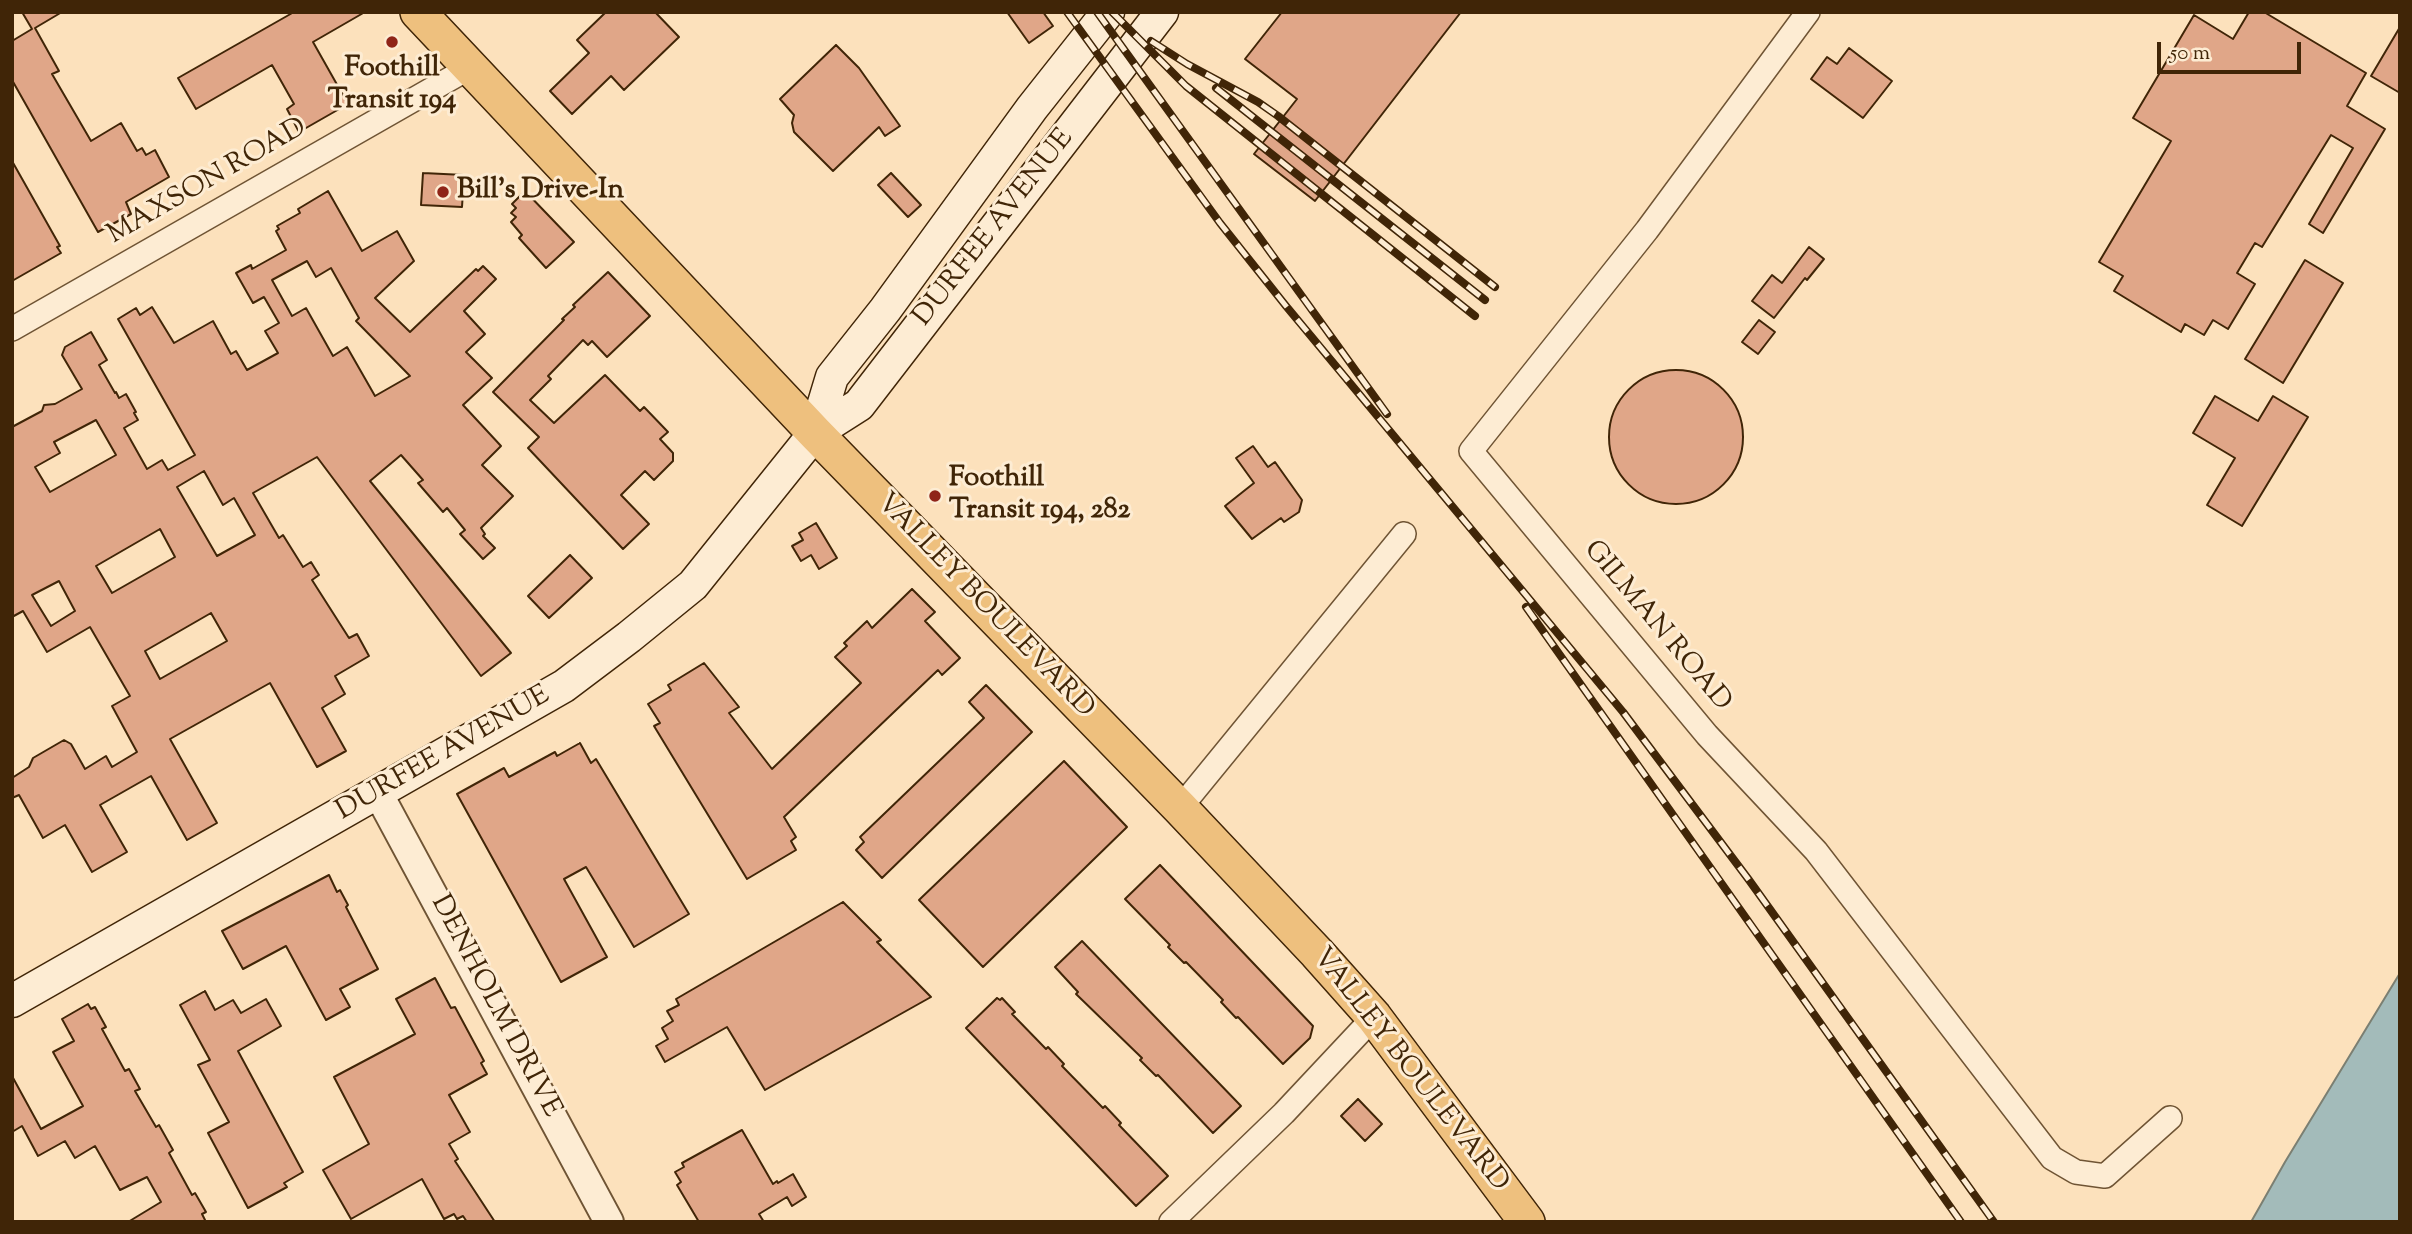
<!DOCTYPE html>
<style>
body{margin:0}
#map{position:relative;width:2412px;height:1234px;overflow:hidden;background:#fce1bc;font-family:"Sorts Mill Goudy",serif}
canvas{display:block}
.frame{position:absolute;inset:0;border:14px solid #402507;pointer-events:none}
.scale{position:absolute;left:2157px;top:42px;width:144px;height:32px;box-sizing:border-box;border:4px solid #402507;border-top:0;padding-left:9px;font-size:21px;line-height:24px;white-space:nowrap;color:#402507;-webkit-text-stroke:5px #fdecd3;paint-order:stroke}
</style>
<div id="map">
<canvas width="2412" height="1234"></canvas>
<div class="frame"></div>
<div class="scale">50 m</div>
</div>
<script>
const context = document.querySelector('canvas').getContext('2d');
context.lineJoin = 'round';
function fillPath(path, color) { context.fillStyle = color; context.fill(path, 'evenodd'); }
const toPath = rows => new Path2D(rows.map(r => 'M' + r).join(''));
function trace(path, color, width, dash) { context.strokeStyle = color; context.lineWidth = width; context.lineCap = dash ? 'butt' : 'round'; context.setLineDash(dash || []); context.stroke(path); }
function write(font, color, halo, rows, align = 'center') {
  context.font = font + ' "Sorts Mill Goudy",serif'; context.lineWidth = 6; context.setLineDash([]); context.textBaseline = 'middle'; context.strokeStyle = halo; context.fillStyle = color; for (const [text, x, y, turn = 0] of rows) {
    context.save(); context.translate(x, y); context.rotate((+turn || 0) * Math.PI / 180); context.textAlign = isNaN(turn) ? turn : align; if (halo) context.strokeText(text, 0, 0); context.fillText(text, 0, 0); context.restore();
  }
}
const water = toPath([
 [2400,973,2400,1222,2251,1222,2285,1162,2400,973]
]);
const building = toPath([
 [22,12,62,12,35,28,59,71,52,74,91,141,121,123,137,151,142,148,146,155,155,150,169,177,126,202,131,214,98,232,12,80,12,41,32,29,22,12],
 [294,12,365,12,313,42,348,104,299,132,287,109,294,104,272,65,196,109,178,78,294,12],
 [606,12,655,12,679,37,624,90,611,76,572,114,550,91,589,53,577,40,606,12],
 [1007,12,1043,12,1053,26,1029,43,1007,12],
 [1282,12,1461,12,1315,201,1254,154,1297,99,1245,59,1282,12],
 [2249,12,2264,12,2366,73,2347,106,2385,129,2323,233,2309,224,2353,148,2331,135,2262,247,2255,243,2237,273,2255,284,2228,329,2213,320,2204,335,2185,324,2181,332,2114,291,2123,276,2099,262,2171,141,2133,118,2194,15,2233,39,2249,12],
 [2400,27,2400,93,2371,76,2400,27],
 [836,45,859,68,900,126,885,136,879,127,833,171,794,132,792,123,794,115,780,99,836,45],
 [1849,48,1892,81,1863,118,1811,79,1827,57,1837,64,1849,48],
 [12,161,60,246,57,247,61,253,12,281,12,161],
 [423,173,464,175,462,207,421,205,423,173],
 [891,173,921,205,908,217,878,185,891,173],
 [328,191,362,251,397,231,414,261,375,298,410,332,476,269,478,271,483,266,496,279,464,311,485,334,466,352,492,378,463,405,501,446,482,465,513,496,481,528,485,534,483,536,495,548,483,559,460,534,465,530,447,508,443,512,418,483,423,480,401,455,370,481,511,653,481,676,317,457,253,493,279,538,283,535,303,567,311,562,319,575,312,580,349,638,357,634,369,656,335,676,345,694,322,708,346,751,317,767,270,683,170,739,217,823,187,840,151,776,100,805,127,852,92,872,65,825,43,838,19,795,12,798,12,778,29,767,33,758,64,740,71,744,85,769,106,756,112,767,137,752,112,706,130,696,90,627,47,652,23,611,12,617,12,427,42,411,44,405,55,404,82,389,62,355,65,347,91,332,107,360,99,365,115,393,116,392,119,398,126,394,136,412,134,413,138,420,124,428,147,469,162,460,168,470,195,455,118,319,136,308,140,315,152,307,174,343,213,321,231,354,236,351,247,370,278,353,265,331,279,323,264,297,253,303,236,273,251,265,252,269,286,250,276,231,279,229,277,226,300,213,298,209,328,191],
 [307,261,316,277,331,268,359,318,356,321,410,376,375,396,347,347,333,356,306,308,292,316,272,280,307,261],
 [96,420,116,455,50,492,35,467,60,453,54,442,96,420],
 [204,471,223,505,234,498,255,535,217,556,177,487,204,471],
 [160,529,175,557,112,593,96,566,160,529],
 [59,581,75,611,51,626,32,595,59,581],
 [211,613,227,641,160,679,145,651,211,613],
 [525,191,574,242,546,268,519,238,522,235,511,222,516,217,511,213,516,208,512,204,525,191],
 [1809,247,1824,259,1807,280,1805,278,1774,318,1752,301,1772,275,1782,283,1809,247],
 [2305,260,2343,283,2283,383,2245,359,2305,260],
 [608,272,650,316,607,357,592,341,588,345,583,340,548,376,551,379,530,400,554,423,605,375,640,411,644,407,668,432,660,439,673,453,673,461,654,480,645,471,621,495,649,524,623,549,528,448,539,437,493,392,564,320,562,319,575,307,573,305,608,272],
 [1759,320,1775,332,1758,354,1742,342,1759,320],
 '1609 437a67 67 0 1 1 134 0a67 67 0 1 1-134 0Z',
 [2215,396,2258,421,2273,396,2308,417,2242,526,2207,505,2235,458,2193,433,2215,396],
 [1253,446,1268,467,1275,462,1302,500,1299,512,1284,522,1281,518,1252,539,1225,506,1254,483,1236,458,1253,446],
 [816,523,837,558,819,569,811,555,801,561,792,546,803,540,799,533,816,523],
 [570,555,592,578,549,618,528,596,570,555],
 [912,589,935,612,925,621,960,658,942,675,938,670,784,817,796,837,791,841,796,850,747,879,654,726,660,723,648,704,671,690,668,685,704,663,739,707,729,713,772,769,861,683,835,657,847,646,844,643,867,621,872,628,912,589],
 [986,685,1032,732,882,878,856,850,864,842,860,837,984,718,969,702,986,685],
 [580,743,591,763,596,759,689,914,634,947,586,867,564,879,607,957,561,982,457,794,504,768,509,777,555,752,557,756,580,743],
 [1064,761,1127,827,983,967,919,900,1064,761],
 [1160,865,1313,1026,1310,1038,1283,1064,1238,1017,1236,1018,1221,1002,1223,1000,1186,962,1184,963,1168,947,1170,945,1125,899,1160,865],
 [329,875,337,892,340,890,348,905,346,907,378,969,340,989,350,1007,326,1020,286,946,243,969,222,931,329,875],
 [843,902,881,940,877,942,931,997,765,1090,727,1027,665,1062,656,1046,668,1039,662,1028,673,1021,667,1011,679,1005,676,999,843,902],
 [1082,941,1241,1106,1213,1133,1158,1075,1156,1076,1140,1060,1142,1058,1076,994,1078,992,1055,967,1082,941],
 [435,978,451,1008,455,1007,484,1061,481,1063,487,1074,449,1095,470,1132,449,1144,458,1159,455,1161,495,1222,467,1222,463,1216,457,1219,454,1214,444,1219,422,1179,351,1219,323,1170,369,1144,334,1077,415,1034,396,999,435,978],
 [205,991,215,1010,233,1000,241,1013,266,999,281,1026,238,1051,303,1172,284,1183,287,1187,248,1208,208,1133,229,1122,198,1065,210,1060,180,1005,205,991],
 [997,998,1000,1000,1002,998,1015,1012,1012,1014,1046,1049,1048,1047,1064,1064,1062,1066,1103,1108,1105,1106,1121,1123,1119,1125,1168,1176,1136,1206,966,1028,997,998],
 [88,1004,91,1009,95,1007,106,1027,102,1029,125,1071,129,1069,140,1089,135,1091,156,1127,159,1125,173,1150,169,1153,192,1195,195,1193,206,1212,202,1214,206,1222,128,1222,161,1202,147,1177,120,1190,95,1146,75,1158,65,1141,38,1156,22,1126,12,1132,12,1076,41,1129,83,1106,53,1052,74,1041,62,1019,88,1004],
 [1358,1099,1382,1124,1365,1141,1341,1116,1358,1099],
 [742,1130,773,1184,777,1181,778,1183,793,1174,806,1197,792,1206,787,1197,759,1214,764,1222,699,1222,677,1185,681,1182,675,1172,684,1167,682,1163,742,1130]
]);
const minor = toPath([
 [1808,12,1647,230,1471,451,1707,735,1816,851,2052,1158,2076,1172,2105,1176,2170,1118],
 [12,329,469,68],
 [1180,808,1404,534],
 [1171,1222,1284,1113,1374,1017]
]);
const tertiary = toPath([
 [378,793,609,1222]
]);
const secondary = toPath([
 [815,433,832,377,885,310,1032,108,1108,12],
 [12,1001,564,686,629,637,693,585,815,433,859,405,1162,12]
]);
const primary = toPath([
 [418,12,815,433,1180,808,1317,953,1374,1017,1527,1222]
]);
const rail = toPath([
 [1067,12,1220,223,1286,306,1623,712,1749,880,1994,1222],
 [1097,12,1387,414],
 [1112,12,1186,86,1475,316],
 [1151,41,1187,64,1258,102,1278,116,1495,287],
 [1216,88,1485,300],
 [1526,607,1961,1222]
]);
const markers = [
 [392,42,7,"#8f2418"],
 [443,192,7,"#8f2418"],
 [935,496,7,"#8f2418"]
];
const poiNames = [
 ["Foothill",392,70,"center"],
 ["Transit 194",392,102,"center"],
 ["Bill's Drive-In",457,192],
 ["Foothill",949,480],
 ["Transit 194, 282",949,512]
];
const streetNames = [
 ["MAXSON ROAD",208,183,-30],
 ["DURFEE AVENUE",995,229,-52],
 ["VALLEY BOULEVARD",984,607,46],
 ["GILMAN ROAD",1656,627,50],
 ["DURFEE AVENUE",444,755,-30],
 ["DENHOLM DRIVE",494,1007,62],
 ["VALLEY BOULEVARD",1409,1071,52]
];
fillPath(water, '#a3bbba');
trace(water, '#7b7f72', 2);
fillPath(building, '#e0a688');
trace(building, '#402507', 2);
trace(minor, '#6f5434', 26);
trace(tertiary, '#6f5434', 32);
trace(secondary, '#402507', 35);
trace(primary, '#402507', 38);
trace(minor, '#fdecd3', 23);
trace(tertiary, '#fdecd3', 28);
trace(secondary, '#fdecd3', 32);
trace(primary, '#eec07e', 35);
trace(rail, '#402507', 8);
trace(rail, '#fdecd3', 5, [16]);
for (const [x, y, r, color] of markers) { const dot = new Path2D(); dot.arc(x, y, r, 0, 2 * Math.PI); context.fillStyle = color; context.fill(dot); trace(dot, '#fdecd3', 2.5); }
write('bold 28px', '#402507', '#fdecd3', poiNames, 'left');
write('28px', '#402507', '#fdecd3', streetNames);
</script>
